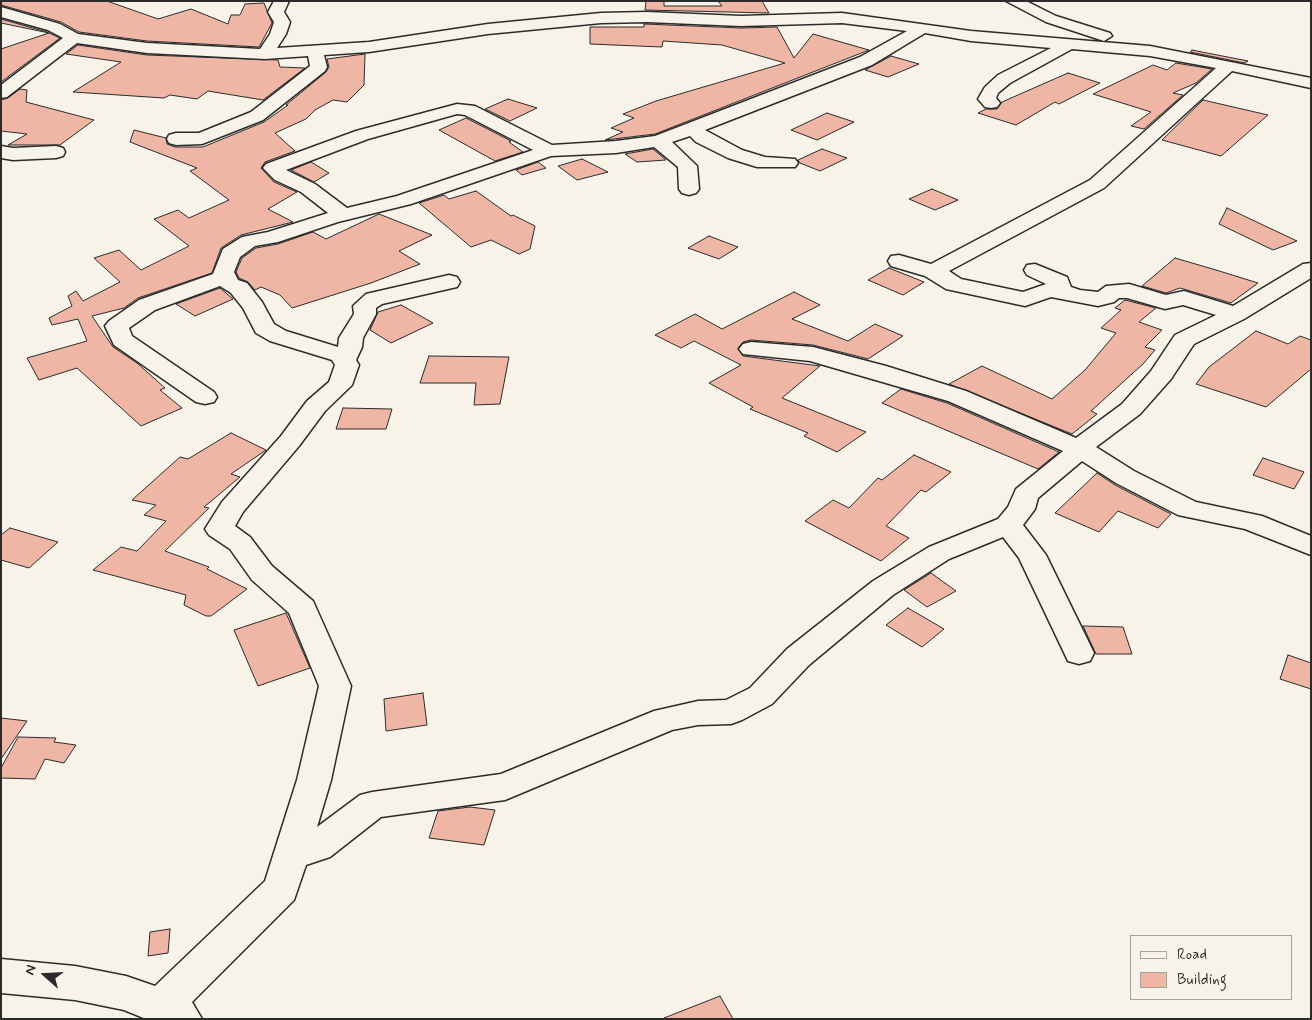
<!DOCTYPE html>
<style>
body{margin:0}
#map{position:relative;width:1312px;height:1020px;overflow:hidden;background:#f7f3e8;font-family:Mynerve,sans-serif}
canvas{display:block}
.frame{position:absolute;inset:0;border:2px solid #2b2b2b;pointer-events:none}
.legend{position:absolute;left:1130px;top:935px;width:162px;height:65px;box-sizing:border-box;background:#f7f3e8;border:1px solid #a5a39c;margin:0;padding:6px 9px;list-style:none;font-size:15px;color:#2b2b2b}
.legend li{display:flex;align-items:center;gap:10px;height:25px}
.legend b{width:25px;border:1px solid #a5a39c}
.north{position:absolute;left:20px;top:950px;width:50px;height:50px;-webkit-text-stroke:4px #f7f3e8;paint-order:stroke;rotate:289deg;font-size:14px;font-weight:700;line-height:20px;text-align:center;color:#2b2b2b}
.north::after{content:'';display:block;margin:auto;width:18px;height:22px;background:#2b2b2b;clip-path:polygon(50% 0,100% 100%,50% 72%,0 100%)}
</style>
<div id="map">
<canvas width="1312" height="1020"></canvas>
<div class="frame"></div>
<ul class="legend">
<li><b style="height:6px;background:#f7f3e8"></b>Road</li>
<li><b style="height:14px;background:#efb6a6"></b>Building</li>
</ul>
<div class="north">N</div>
</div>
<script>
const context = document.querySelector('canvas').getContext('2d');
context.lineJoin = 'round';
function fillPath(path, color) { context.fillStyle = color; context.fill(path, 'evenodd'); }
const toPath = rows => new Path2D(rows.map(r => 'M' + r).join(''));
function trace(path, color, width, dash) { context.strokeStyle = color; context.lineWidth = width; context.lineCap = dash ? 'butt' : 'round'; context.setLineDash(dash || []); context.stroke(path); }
const building = toPath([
 [1,1,107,1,158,19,191,9,228,24,231,15,240,15,245,4,264,3,272,23,259,47,147,41,79,32,61,22,1,5,1,1],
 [646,1,664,1,664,6,722,6,718,1,762,1,769,13,645,10,646,1],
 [1,19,47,32,49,33,1,23,1,19],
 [644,24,741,28,777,27,794,58,813,34,869,50,655,134,605,140,623,132,611,128,634,118,623,114,656,101,785,63,722,45,663,41,662,47,590,44,590,27,644,27,644,24],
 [49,33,60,38,1,82,1,49,49,33],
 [78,45,147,55,278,60,280,67,305,68,263,100,208,91,197,99,170,95,164,98,73,92,121,62,66,54,78,45],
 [1192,50,1202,52,1248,61,1244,63,1190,52,1192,50],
 [365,54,364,85,347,102,333,100,315,110,306,119,275,133,295,151,265,162,261,168,274,182,297,192,268,209,293,222,241,235,221,248,212,273,138,298,124,308,92,316,113,347,137,363,165,388,160,390,182,408,141,426,77,368,39,380,27,358,87,341,78,319,52,325,49,318,72,306,68,296,76,291,83,301,120,282,94,258,119,250,141,270,189,246,154,219,178,210,189,218,229,200,190,171,197,168,130,142,134,130,166,138,167,144,175,147,203,147,264,122,288,105,286,105,326,72,329,67,327,59,365,54],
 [891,56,919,64,888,77,865,70,891,56],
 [1176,63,1212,69,1196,83,1173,93,1183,95,1144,129,1131,126,1151,112,1093,94,1153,65,1167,70,1176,63],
 [1068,73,1100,83,1059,104,1055,102,1016,125,978,113,986,109,997,109,1002,102,1068,73],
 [20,89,27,90,26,102,94,120,60,145,8,145,27,134,1,131,1,100,8,98,20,89],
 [508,99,537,108,510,121,485,109,508,99],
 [1203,100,1268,115,1221,156,1162,140,1203,100],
 [827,113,854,122,817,140,791,130,827,113],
 [466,118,511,141,509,142,523,152,495,161,439,130,466,118],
 [653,149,666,160,637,162,625,154,653,149],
 [822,149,847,158,820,171,800,163,798,160,822,149],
 [582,159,608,172,577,180,558,166,582,159],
 [311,162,329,173,314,182,291,170,311,162],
 [538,162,546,168,522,175,516,170,538,162],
 [932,189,958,200,935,210,909,199,932,189],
 [476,191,511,216,513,215,535,226,530,249,519,254,491,240,471,247,419,203,444,195,449,199,476,191],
 [1227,208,1297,241,1273,250,1219,224,1227,208],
 [379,214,432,235,399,251,420,264,371,283,292,308,280,295,261,287,255,290,248,282,239,278,236,272,242,258,256,248,278,244,313,232,326,239,379,214],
 [709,236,738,247,719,259,688,248,709,236],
 [1175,258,1216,270,1258,283,1231,303,1180,288,1166,293,1142,286,1175,258],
 [889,268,924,282,903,295,868,280,889,268],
 [220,288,233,299,195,316,176,304,220,288],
 [794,292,820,305,792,319,848,341,875,324,903,336,868,359,813,345,751,340,743,342,738,348,743,356,820,366,782,398,866,432,837,452,804,436,808,433,750,409,753,407,709,383,741,365,694,341,681,348,655,335,695,314,722,329,794,292],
 [1125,300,1156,308,1139,322,1162,330,1145,347,1155,350,1143,364,1091,411,1097,414,1072,434,949,384,982,366,1052,399,1085,370,1116,333,1101,328,1121,310,1115,308,1125,300],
 [401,305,433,323,391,343,370,330,378,312,401,305],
 [1256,331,1288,344,1300,336,1311,340,1311,369,1266,407,1196,384,1209,367,1256,331],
 [429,356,509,357,500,404,474,405,476,383,420,383,429,356],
 [901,389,947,403,1059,452,1038,469,882,403,901,389],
 [343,408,392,409,386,429,336,429,343,408],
 [231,433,266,450,231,474,240,477,204,507,209,508,165,551,209,567,207,569,247,589,211,616,206,616,184,605,186,595,93,570,121,547,137,551,166,521,144,515,156,505,132,500,180,457,188,459,231,433],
 [914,455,951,472,926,492,921,490,886,526,909,538,881,561,805,521,833,500,849,508,878,478,882,480,914,455],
 [1263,458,1304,472,1294,489,1253,475,1263,458],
 [1097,473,1115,485,1171,514,1158,528,1118,511,1099,532,1055,513,1097,473],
 [10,528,58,542,29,568,1,560,1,535,10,528],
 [931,573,956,591,927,607,904,590,931,573],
 [908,608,944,629,922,647,886,625,908,608],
 [286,613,310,668,258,686,234,630,286,613],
 [1083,626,1123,627,1132,654,1096,654,1083,626],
 [1288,655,1311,663,1311,689,1280,679,1288,655],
 [423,693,427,725,386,731,384,699,423,693],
 [1,718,27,721,1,759,1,718],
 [18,737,56,738,54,742,76,745,64,763,45,759,35,779,1,778,1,768,18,737],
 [470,807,495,810,484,845,429,838,438,811,470,807],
 [170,929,168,953,148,956,150,932,170,929],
 [720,996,733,1019,664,1019,664,1018,720,996]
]);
const minor = toPath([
 [274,1,289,1,284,12,290,22,286,34,277,48,369,42,488,24,601,13,647,12,741,16,842,13,971,31,1150,46,1311,78,1311,88,1232,71,1104,188,949,271,961,279,1023,292,1046,284,1027,275,1024,270,1027,265,1035,264,1067,277,1071,287,1080,290,1098,292,1106,286,1129,284,1166,295,1184,291,1233,306,1303,264,1311,263,1311,278,1244,319,1194,344,1171,379,1140,414,1096,447,1134,471,1196,502,1262,516,1311,536,1311,555,1245,529,1178,515,1116,483,1082,461,1038,498,1035,509,1023,525,1046,555,1094,653,1090,661,1079,664,1068,661,1019,558,1003,537,949,559,893,595,809,665,772,704,742,720,731,724,698,725,672,730,505,800,381,817,330,857,306,865,294,900,192,1002,202,1019,146,1019,124,1010,75,1000,1,993,1,959,75,966,126,976,155,986,265,881,297,780,319,686,289,613,252,580,230,549,209,535,205,529,222,502,281,436,307,401,329,382,335,365,332,360,270,341,256,333,243,308,231,293,220,286,155,310,129,328,132,336,214,392,217,397,214,402,205,404,196,402,114,345,105,326,109,321,139,300,213,274,223,249,242,237,268,232,328,213,301,192,275,180,263,168,266,164,356,131,457,104,475,106,552,145,616,141,655,136,860,57,907,31,842,23,741,26,647,22,601,23,488,34,369,52,324,55,327,67,325,71,263,120,202,144,176,145,169,143,167,139,169,135,176,133,199,133,251,112,310,66,308,56,265,59,147,53,77,43,7,97,1,98,1,85,63,38,48,30,1,17,1,7,60,24,78,34,147,43,260,49,270,34,274,22,268,12,274,1],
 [925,33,971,41,1051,48,998,75,985,87,978,99,985,107,991,108,997,107,1000,103,996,98,998,93,1010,83,1072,49,1150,56,1216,68,1090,180,931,264,899,255,891,256,888,261,891,266,925,276,946,289,1025,306,1051,297,1098,306,1114,302,1119,298,1127,298,1165,309,1183,305,1216,315,1175,335,1151,371,1122,404,1076,438,966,391,886,366,813,347,751,342,743,344,739,349,743,354,810,361,948,401,1063,451,1016,489,1008,507,998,519,929,547,873,581,787,649,750,688,726,700,698,701,654,711,501,774,372,792,360,795,317,827,331,780,351,686,313,601,272,566,250,537,235,526,243,512,299,446,325,411,352,385,359,365,356,360,362,347,363,338,376,314,376,308,382,304,457,287,460,282,457,277,449,275,366,294,353,306,354,314,339,338,338,347,286,331,274,324,262,302,247,283,238,280,234,272,240,257,255,246,278,242,338,222,411,204,551,156,616,153,654,147,678,167,679,189,682,193,689,195,696,193,699,189,697,166,672,142,690,136,696,142,728,158,757,167,795,167,798,163,795,159,765,157,742,150,705,130,872,65,925,33],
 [457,114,465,115,533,150,397,196,347,208,315,184,286,170,368,139,457,114],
 [1006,1,1026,1,1056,16,1110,33,1112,36,1104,41,1046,22,1006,1],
 [1,146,13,148,56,146,63,148,65,152,63,156,56,158,13,160,1,158,1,146]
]);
fillPath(building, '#efb6a6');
trace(building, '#2b2b2b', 1);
trace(minor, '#2b2b2b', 3);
fillPath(minor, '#f7f3e8');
</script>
